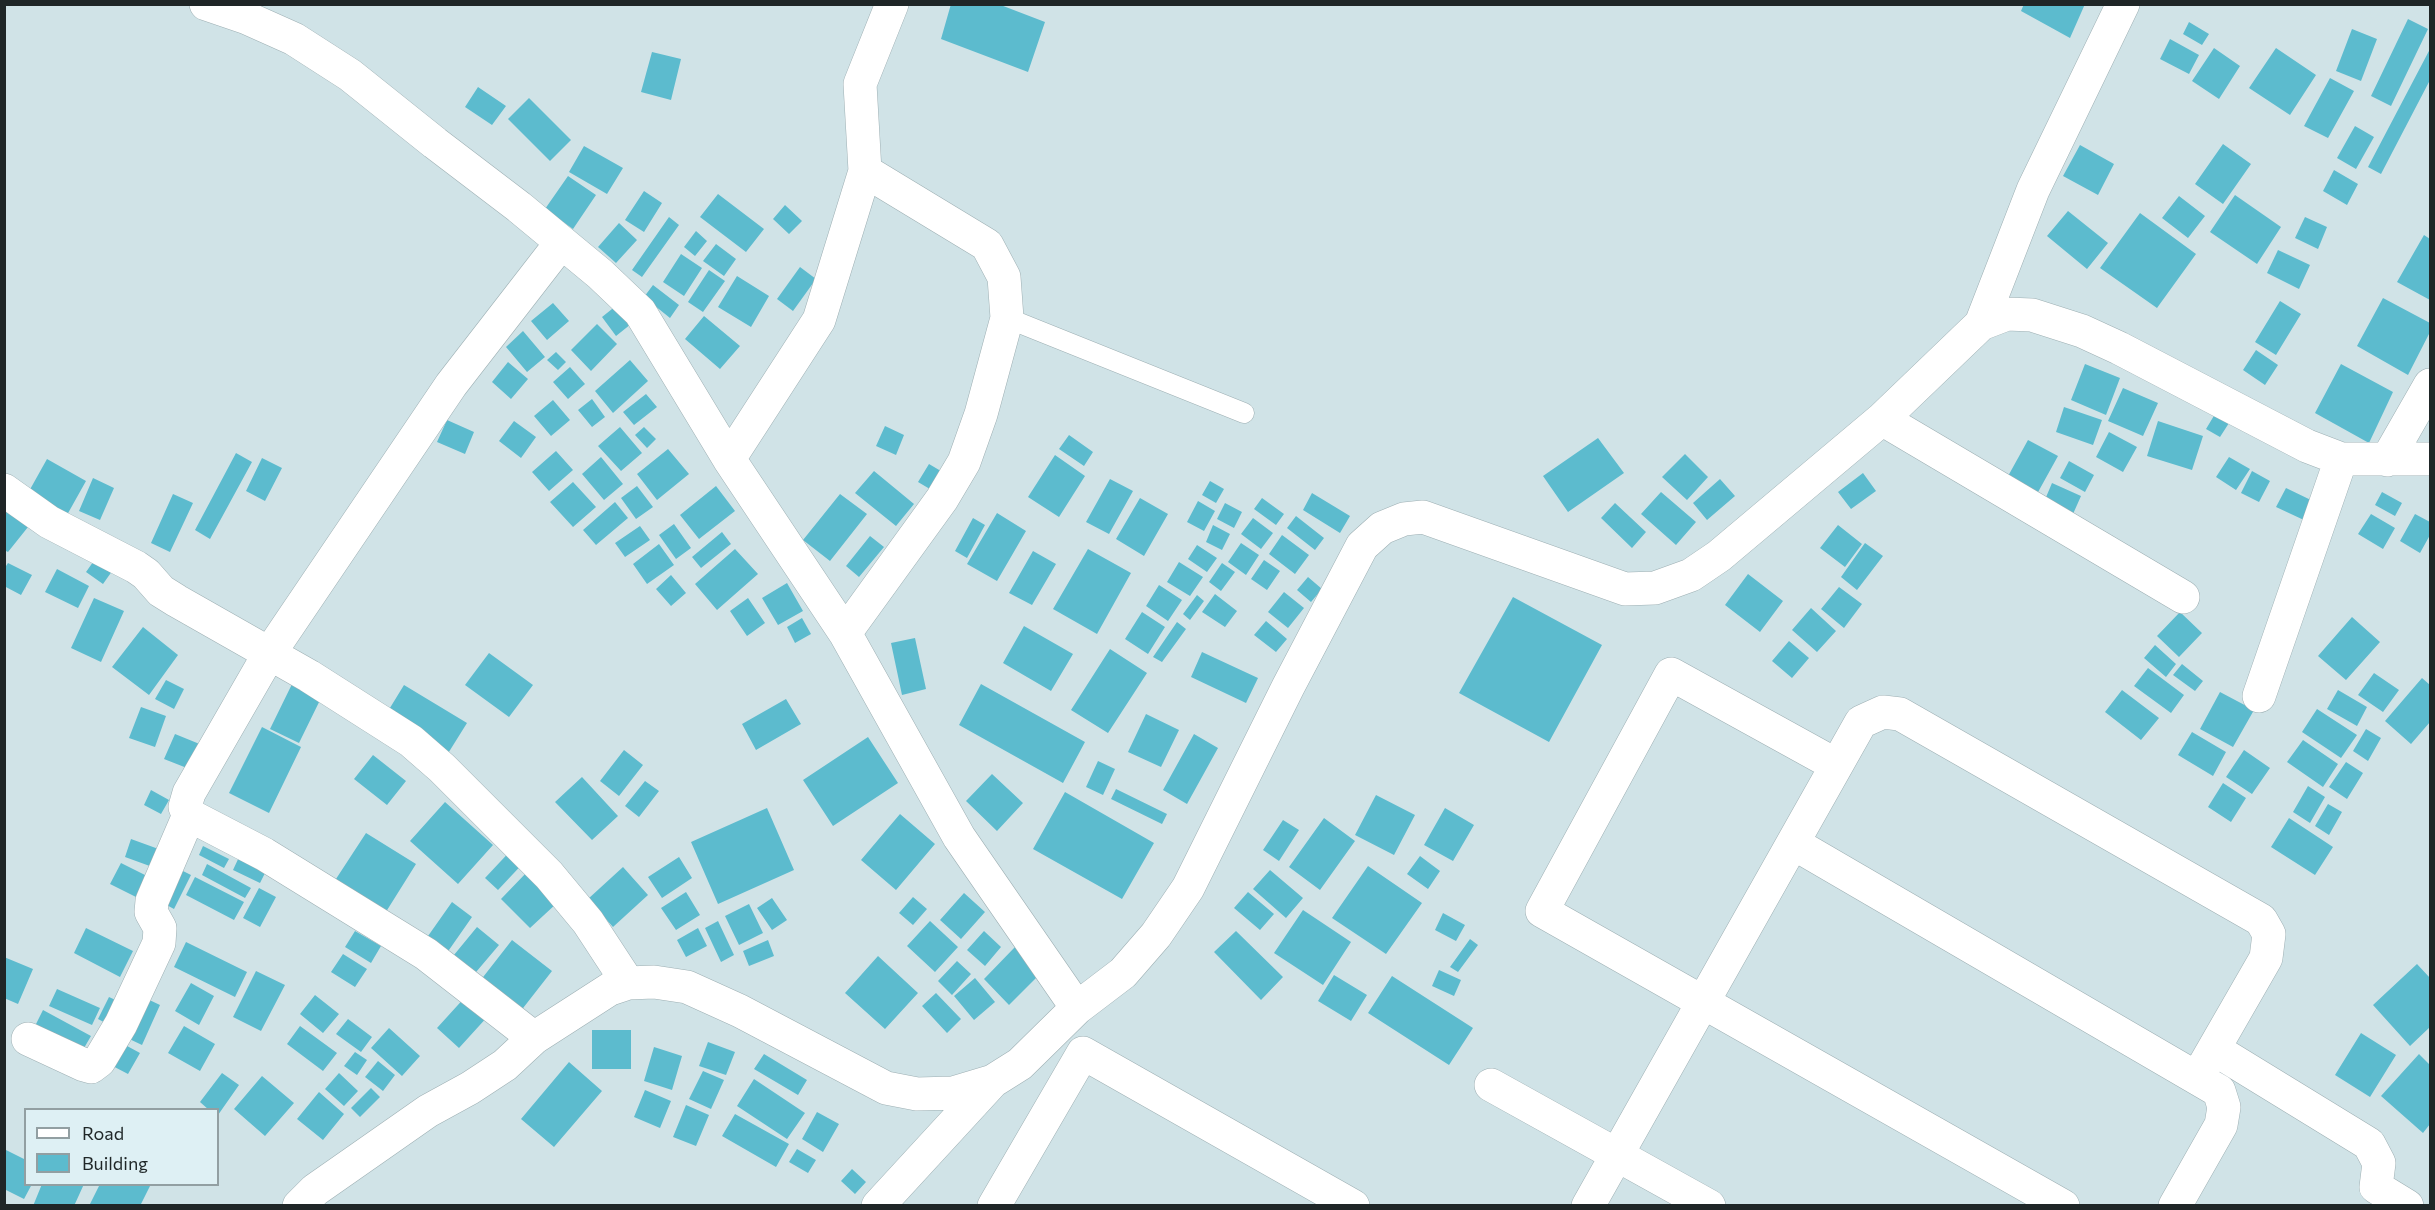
<!DOCTYPE html>
<style>
body{margin:0}
#map{position:relative;width:2435px;height:1210px;overflow:hidden;background:#d0e3e7;font-family:Commissioner,sans-serif}
canvas{display:block}
.frame{position:absolute;inset:0;border:6px solid #1f2627;pointer-events:none}
.legend{position:absolute;left:24px;top:1108px;width:195px;height:78px;box-sizing:border-box;background:#def0f4;border:2px solid #929fa2;margin:0;padding:8px 10px;list-style:none;font-size:18px;color:#1f2627}
.legend li{display:flex;align-items:center;gap:12px;height:30px}
.legend b{width:30px;border:2px solid #929fa2}
</style>
<div id="map">
<canvas width="2435" height="1210"></canvas>
<div class="frame"></div>
<ul class="legend">
<li><b style="height:8px;background:#fff"></b>Road</li>
<li><b style="height:16px;background:#5cbbce"></b>Building</li>
</ul>
</div>
<script>
const context = document.querySelector('canvas').getContext('2d');
context.lineJoin = 'round';
function fillPath(path, color) { context.fillStyle = color; context.fill(path, 'evenodd'); }
const toPath = rows => new Path2D(rows.map(r => 'M' + r).join(''));
function trace(path, color, width, dash) { context.strokeStyle = color; context.lineWidth = width; context.lineCap = dash ? 'butt' : 'round'; context.setLineDash(dash || []); context.stroke(path); }
const building = toPath([
 [951,4,998,4,1045,22,1028,72,941,39],
 [2024,4,2085,4,2070,38,2021,11],
 [2408,19,2428,29,2391,106,2371,96],
 [2189,22,2209,34,2202,45,2183,34],
 [2352,29,2377,39,2361,81,2336,71],
 [2170,39,2199,55,2189,74,2160,59],
 [2214,48,2240,66,2219,99,2192,81],
 [2276,48,2316,75,2290,115,2249,88],
 [2430,49,2430,80,2381,174,2368,167],
 [652,52,681,59,671,100,641,92],
 [2330,78,2354,91,2328,138,2304,126],
 [478,87,506,106,492,125,465,107],
 [529,98,571,140,550,161,508,119],
 [2355,126,2374,137,2356,169,2337,158],
 [2223,144,2251,164,2223,204,2195,184],
 [2080,145,2114,164,2098,195,2063,176],
 [584,146,623,168,607,194,569,172],
 [2334,170,2358,184,2347,205,2323,191],
 [568,176,596,195,573,229,545,209],
 [644,191,662,203,644,232,625,220],
 [718,194,764,229,746,252,700,217],
 [2235,195,2281,227,2257,264,2210,232],
 [2179,196,2205,216,2188,238,2162,218],
 [785,205,802,221,789,234,773,219],
 [2068,211,2108,243,2087,269,2047,236],
 [2140,213,2196,254,2157,308,2100,268],
 [669,217,679,225,642,277,632,270],
 [2305,217,2327,227,2318,249,2295,238],
 [619,223,637,240,616,263,598,247],
 [696,231,707,241,695,256,684,247],
 [2424,235,2430,239,2430,300,2397,282],
 [716,244,736,259,724,276,703,261],
 [2278,250,2310,265,2299,289,2267,273],
 [681,254,702,268,684,296,663,282],
 [800,267,816,279,793,311,777,299],
 [709,270,725,281,703,312,688,302],
 [737,276,769,296,751,327,718,307],
 [653,285,679,305,670,318,644,297],
 [2383,298,2430,323,2430,332,2408,375,2357,346],
 [2280,301,2301,314,2276,355,2255,342],
 [553,303,569,321,547,340,531,321],
 [617,305,631,324,616,336,602,317],
 [704,316,740,346,720,369,685,339],
 [597,324,617,344,591,371,571,350],
 [523,331,545,357,527,372,506,347],
 [2256,350,2278,365,2265,385,2243,370],
 [556,352,566,362,558,370,547,360],
 [630,360,648,381,613,413,595,391],
 [508,362,528,379,511,399,492,382],
 [2085,364,2120,378,2106,415,2071,400],
 [2341,364,2393,392,2369,443,2315,413],
 [570,367,585,384,568,399,553,382],
 [2123,388,2158,403,2143,436,2108,421],
 [646,394,657,407,634,425,623,412],
 [592,399,605,417,592,427,578,410],
 [553,400,570,420,551,436,534,416],
 [2064,407,2102,420,2093,445,2056,432],
 [2215,414,2229,423,2220,437,2206,429],
 [447,420,474,432,465,454,437,442],
 [514,421,536,437,521,458,499,441],
 [2158,421,2203,436,2192,470,2147,456],
 [885,426,904,435,896,455,876,446],
 [620,427,642,453,621,471,598,446],
 [644,427,656,439,647,448,635,435],
 [2109,432,2137,447,2123,472,2096,457],
 [1069,435,1093,452,1084,466,1059,449],
 [1598,438,1624,473,1568,512,1543,476],
 [2028,440,2058,456,2032,503,2002,487],
 [668,449,689,474,657,500,637,474],
 [556,451,573,470,549,491,532,472],
 [236,453,252,462,210,539,195,530],
 [1685,454,1708,477,1687,500,1662,477],
 [1055,455,1085,476,1059,517,1028,497],
 [601,457,623,484,604,500,582,474],
 [2229,457,2250,469,2236,490,2216,477],
 [262,458,282,468,265,501,246,491],
 [47,459,86,481,67,515,28,493],
 [2069,461,2094,475,2085,492,2060,478],
 [929,464,951,477,940,495,918,482],
 [874,471,914,504,896,526,855,493],
 [2252,471,2270,481,2259,502,2241,493],
 [1863,473,1876,491,1851,509,1838,492],
 [93,478,114,488,100,520,79,511],
 [1110,479,1133,491,1109,534,1086,522],
 [1720,479,1735,496,1707,520,1693,503],
 [1210,481,1224,489,1216,503,1202,495],
 [573,482,596,507,573,527,550,502],
 [2052,483,2081,496,2073,514,2044,502],
 [637,486,653,507,636,519,621,498],
 [716,486,735,511,699,539,680,515],
 [2286,488,2315,502,2306,521,2276,507],
 [1661,492,1696,522,1676,545,1641,514],
 [2382,492,2402,503,2395,516,2375,505],
 [1312,493,1350,516,1340,533,1303,510],
 [173,494,193,503,170,552,151,543],
 [840,494,867,514,830,561,803,540],
 [1140,498,1168,514,1144,556,1116,539],
 [1262,498,1284,514,1276,525,1254,509],
 [1198,501,1215,511,1204,531,1187,522],
 [615,502,628,518,596,545,583,530],
 [1225,503,1242,512,1234,528,1217,519],
 [1615,503,1646,532,1632,548,1601,518],
 [8,510,28,527,8,552,4,550,4,514],
 [997,513,1026,531,997,581,967,564],
 [2371,514,2395,528,2383,549,2358,534],
 [2415,514,2430,522,2430,535,2420,553,2400,541],
 [1296,516,1324,538,1315,550,1287,528],
 [973,518,985,525,967,558,955,551],
 [1253,518,1273,533,1261,549,1241,534],
 [674,524,691,548,676,559,659,535],
 [1213,525,1230,534,1222,550,1206,542],
 [1838,525,1862,544,1845,567,1820,548],
 [640,526,650,540,625,557,615,543],
 [722,532,731,544,701,568,692,557],
 [1282,535,1309,555,1295,574,1269,554],
 [870,536,884,547,859,577,846,566],
 [1241,543,1259,555,1246,575,1228,562],
 [1865,543,1883,556,1857,590,1841,577],
 [659,544,674,565,647,584,633,564],
 [1197,545,1217,558,1207,572,1188,559],
 [735,549,758,574,717,610,695,584],
 [1088,549,1131,573,1097,634,1053,609],
 [1033,551,1056,564,1032,605,1009,593],
 [98,555,115,567,103,584,86,572],
 [1264,560,1280,571,1267,590,1251,579],
 [1179,562,1203,577,1190,596,1167,582],
 [8,563,32,575,21,595,4,586,4,569],
 [1222,563,1235,572,1221,591,1209,582],
 [57,569,89,586,78,608,45,592],
 [1748,574,1783,601,1760,632,1725,605],
 [671,575,686,593,671,606,656,589],
 [1308,577,1322,589,1311,602,1297,590],
 [787,583,803,611,778,625,762,598],
 [1159,585,1182,600,1168,621,1146,606],
 [1839,587,1862,604,1844,628,1821,609],
 [1284,592,1304,608,1288,628,1268,612],
 [1215,594,1237,611,1225,627,1202,612],
 [1197,595,1204,601,1190,620,1183,614],
 [1513,597,1602,645,1549,742,1459,693],
 [94,598,124,611,101,662,71,648],
 [748,598,765,623,747,636,730,611],
 [1811,608,1836,631,1817,652,1792,630],
 [1142,612,1165,627,1148,654,1125,639],
 [2180,612,2202,633,2179,657,2157,636],
 [2352,617,2380,642,2346,680,2318,656],
 [802,618,811,634,795,643,787,627],
 [1266,621,1287,639,1276,652,1254,635],
 [1177,622,1186,629,1162,662,1153,657],
 [1024,626,1073,654,1051,691,1003,663],
 [143,627,178,655,149,695,112,667],
 [915,638,926,689,902,695,891,643],
 [1789,641,1809,658,1792,678,1772,661],
 [2155,645,2176,664,2166,677,2144,658],
 [1110,649,1147,673,1108,733,1071,710],
 [1202,652,1258,678,1246,703,1191,677],
 [489,653,533,685,509,717,465,685],
 [2182,664,2203,681,2195,691,2173,675],
 [2148,668,2184,695,2171,713,2134,686],
 [2374,673,2399,690,2383,712,2358,695],
 [2422,678,2430,685,2430,722,2411,744,2385,721],
 [166,680,184,689,174,709,155,699],
 [294,680,323,694,299,743,270,729],
 [981,684,1085,742,1063,783,959,725],
 [404,685,467,723,447,755,385,716],
 [2122,690,2159,718,2141,740,2105,712],
 [2338,690,2367,707,2357,726,2327,709],
 [2220,692,2254,710,2233,747,2200,729],
 [786,699,801,724,756,750,742,724],
 [141,707,166,716,155,747,129,738],
 [2317,709,2357,735,2341,758,2302,732],
 [1146,714,1179,730,1161,767,1128,752],
 [262,727,301,747,269,813,229,793],
 [2366,729,2381,738,2368,761,2353,751],
 [2192,732,2226,752,2213,776,2178,755],
 [175,734,202,745,192,770,164,759],
 [1194,734,1218,748,1187,804,1163,790],
 [868,737,898,783,833,826,803,780],
 [2303,740,2338,764,2323,787,2287,762],
 [624,750,643,765,619,796,600,781],
 [2244,750,2270,768,2252,794,2226,777],
 [373,755,406,781,387,805,354,779],
 [1098,761,1115,769,1103,795,1086,787],
 [2346,762,2363,773,2347,799,2329,787],
 [992,774,1023,803,997,831,966,801],
 [582,777,618,816,592,840,555,802],
 [645,781,659,791,639,817,625,806],
 [2223,783,2246,798,2231,822,2208,807],
 [2308,786,2325,797,2310,823,2293,812],
 [1116,789,1167,814,1162,824,1111,799],
 [151,790,169,800,161,814,144,805],
 [1065,792,1154,843,1122,899,1033,849],
 [1376,795,1415,815,1394,855,1355,835],
 [445,802,493,845,458,884,410,841],
 [2328,804,2342,812,2329,835,2315,826],
 [767,808,794,870,718,904,691,842],
 [1445,808,1474,825,1453,861,1424,845],
 [900,814,935,844,896,890,861,860],
 [1324,818,1355,841,1320,890,1289,867],
 [2289,818,2333,847,2315,875,2271,847],
 [1283,820,1299,830,1279,861,1263,850],
 [366,833,416,864,384,915,334,882],
 [131,839,164,851,158,869,125,857],
 [203,846,229,859,224,868,199,855],
 [515,846,528,858,498,890,485,878],
 [240,855,267,869,260,883,233,870],
 [1420,856,1440,871,1428,889,1407,874],
 [679,857,692,878,662,898,648,877],
 [121,863,153,879,142,900,110,884],
 [207,864,251,888,245,898,202,875],
 [1368,866,1422,903,1386,954,1332,918],
 [623,867,648,895,613,927,588,899],
 [177,868,191,875,174,909,161,902],
 [1270,870,1303,898,1286,918,1253,889],
 [527,872,557,903,530,928,501,899],
 [195,877,244,902,234,920,186,895],
 [259,888,276,897,260,927,243,918],
 [686,892,700,915,676,930,661,908],
 [1248,892,1274,914,1260,930,1234,908],
 [964,893,985,912,961,939,940,920],
 [913,897,927,909,913,925,899,913],
 [772,898,787,920,772,930,757,908],
 [452,902,472,917,442,960,421,946],
 [749,904,763,933,739,945,725,916],
 [1303,910,1351,942,1323,985,1274,953],
 [1443,913,1465,925,1456,941,1435,930],
 [718,921,734,955,721,962,705,928],
 [930,921,958,947,935,972,907,946],
 [477,927,499,945,471,978,449,961],
 [86,928,133,951,120,977,74,953],
 [698,928,707,946,686,957,677,940],
 [355,931,381,946,371,963,345,947],
 [984,931,1001,947,985,966,967,950],
 [1236,931,1283,977,1261,1000,1214,952],
 [1470,939,1478,945,1458,972,1450,967],
 [512,940,552,971,520,1012,480,981],
 [768,940,774,956,749,966,743,951],
 [186,942,247,972,235,997,174,967],
 [1015,947,1041,973,1009,1005,984,979],
 [343,954,367,969,355,987,331,972],
 [878,956,918,993,885,1029,845,993],
 [4,957,33,969,18,1004,4,998],
 [957,961,971,974,952,995,938,981],
 [2417,964,2430,978,2430,1027,2410,1046,2373,1005],
 [1439,970,1461,980,1454,996,1432,986],
 [256,971,285,985,261,1031,233,1017],
 [1334,975,1367,995,1351,1021,1318,1001],
 [1392,976,1473,1028,1449,1065,1368,1013],
 [975,978,995,1002,974,1020,954,996],
 [191,983,214,996,199,1025,175,1011],
 [57,989,100,1008,92,1025,49,1006],
 [936,993,961,1019,947,1033,922,1006],
 [315,995,339,1014,323,1033,300,1014],
 [467,995,489,1015,459,1048,437,1028],
 [141,996,160,1005,142,1045,123,1036],
 [109,997,124,1004,113,1027,98,1019],
 [43,1010,91,1036,80,1055,33,1030],
 [348,1019,372,1037,361,1052,336,1034],
 [184,1026,215,1044,200,1071,168,1053],
 [300,1026,337,1053,323,1071,287,1044],
 [389,1028,420,1056,402,1076,371,1048],
 [592,1030,631,1030,631,1069,592,1069],
 [2361,1033,2396,1055,2370,1097,2335,1075],
 [116,1040,140,1053,128,1074,105,1062],
 [708,1042,735,1052,726,1075,699,1066],
 [654,1047,682,1056,672,1090,644,1081],
 [355,1052,367,1060,357,1075,344,1066],
 [764,1054,807,1080,798,1095,754,1069],
 [2419,1054,2430,1065,2430,1124,2423,1133,2381,1096],
 [378,1061,395,1075,383,1091,365,1077],
 [569,1062,602,1091,554,1147,521,1119],
 [703,1071,724,1080,711,1109,689,1099],
 [222,1073,239,1085,218,1115,218,1110,209,1110,200,1102],
 [339,1073,358,1091,344,1106,325,1089],
 [262,1076,294,1103,265,1136,234,1109],
 [754,1079,805,1113,787,1139,737,1106],
 [371,1088,380,1097,360,1117,351,1108],
 [645,1090,671,1101,660,1128,634,1117],
 [319,1092,344,1114,323,1140,297,1119],
 [686,1105,709,1115,696,1146,673,1137],
 [817,1112,839,1124,823,1152,802,1139],
 [735,1114,789,1144,776,1167,722,1136],
 [4,1149,26,1160,26,1184,32,1184,24,1199,4,1189],
 [797,1149,816,1160,808,1173,789,1162],
 [852,1169,866,1182,855,1194,841,1181],
 [42,1184,84,1184,74,1206,33,1206],
 [100,1184,151,1184,140,1206,89,1206]
]);
const service = toPath([
 [1007,318,1244,413]
]);
const minor = toPath([
 [206,4,247,18,294,39,350,75,435,143,519,207,600,274,640,312,729,459,845,633,959,837,1077,1008],
 [1981,324,2033,190,2123,4],
 [1882,419,2183,597],
 [729,459,819,320,865,171,860,84,892,4],
 [2387,460,2430,385],
 [4,490,49,522,136,567,146,574,161,591,177,601,309,676,411,741,442,768,549,875,588,922,628,983],
 [845,633,942,499,964,462,981,414,1007,318,1004,277,987,245,865,171],
 [2259,696,2341,459],
 [1836,765,1671,674,1542,911,2063,1206],
 [1793,843,2219,1091,2224,1107,2221,1125,2175,1206],
 [534,1038,426,954,264,854,189,815,185,807,189,793,269,654,451,385,561,243],
 [28,1039,84,1065,91,1067,99,1061,121,1024,159,943,160,928,151,912,152,901,189,815],
 [2214,1049,2369,1144,2379,1163,2376,1187,2407,1206],
 [1491,1085,1709,1206],
 [299,1206,315,1190,428,1111,470,1088,505,1065,534,1038,610,989,628,983,654,982,687,987,740,1011,886,1088,917,1094,953,1093,993,1081,1020,1064,1077,1008,1123,973,1156,935,1188,888,1288,687,1362,546,1382,528,1404,519,1423,517,1625,589,1655,588,1691,575,1719,556,1882,419,1981,324,2007,314,2032,315,2082,331,2119,348,2307,446,2341,459,2430,459],
 [878,1206,992,1082],
 [994,1206,1083,1053,1353,1206],
 [1588,1206,1861,722,1883,712,1900,714,2261,920,2269,934,2266,958,2197,1078]
]);
fillPath(building, '#5cbbce');
trace(service, '#9dafb3', 21);
trace(minor, '#9dafb3', 34);
trace(service, '#fff', 20);
trace(minor, '#fff', 33);
</script>
